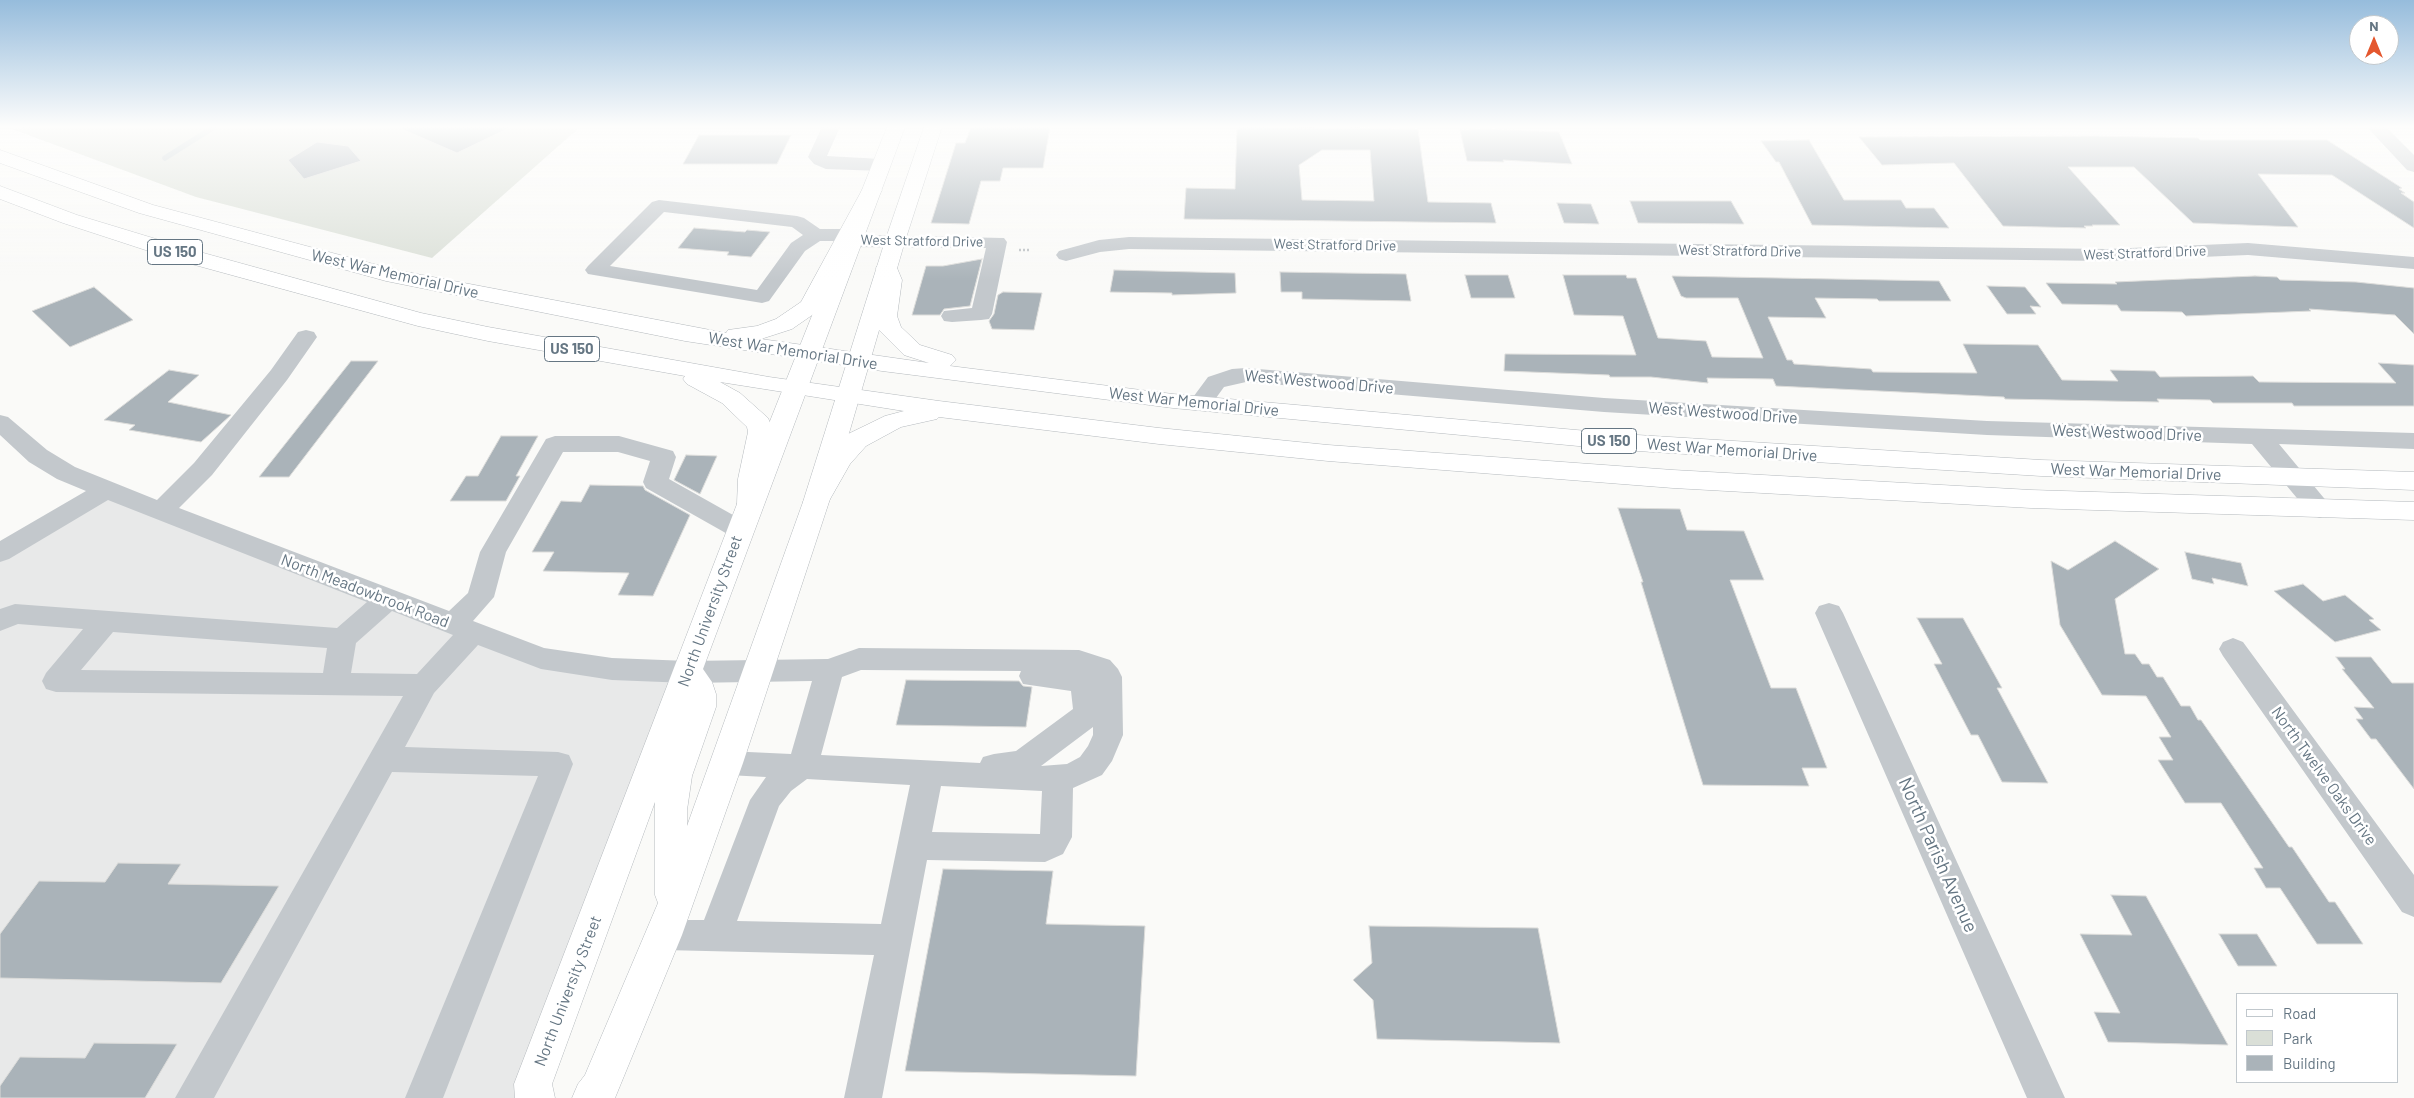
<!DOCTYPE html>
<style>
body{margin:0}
#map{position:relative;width:2414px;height:1098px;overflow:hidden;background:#fafaf8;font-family:Barlow,sans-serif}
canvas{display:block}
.legend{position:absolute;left:2236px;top:993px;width:162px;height:90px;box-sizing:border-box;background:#fff;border:1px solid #c1c8cd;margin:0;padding:6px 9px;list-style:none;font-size:15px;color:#657683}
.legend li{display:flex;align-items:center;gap:10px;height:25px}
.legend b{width:25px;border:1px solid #c1c8cd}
.north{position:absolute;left:2349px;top:15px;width:50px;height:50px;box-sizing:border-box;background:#fff;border:1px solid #c1c8cd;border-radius:50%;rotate:0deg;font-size:14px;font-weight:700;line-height:20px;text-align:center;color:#657683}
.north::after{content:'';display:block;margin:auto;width:18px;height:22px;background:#e4572e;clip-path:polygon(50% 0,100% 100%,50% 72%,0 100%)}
</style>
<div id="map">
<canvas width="2414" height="1098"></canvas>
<ul class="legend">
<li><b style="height:6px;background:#fff"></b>Road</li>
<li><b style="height:14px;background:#dadfd7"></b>Park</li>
<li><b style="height:14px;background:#aab3b9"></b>Building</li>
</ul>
<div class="north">N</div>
</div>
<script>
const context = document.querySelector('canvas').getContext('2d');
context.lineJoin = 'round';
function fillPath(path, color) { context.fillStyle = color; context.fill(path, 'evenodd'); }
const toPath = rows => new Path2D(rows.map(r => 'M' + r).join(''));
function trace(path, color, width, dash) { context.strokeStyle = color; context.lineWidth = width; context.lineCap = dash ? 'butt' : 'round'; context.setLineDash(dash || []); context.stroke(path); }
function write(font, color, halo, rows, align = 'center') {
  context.font = font + ' Barlow,sans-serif'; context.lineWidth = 5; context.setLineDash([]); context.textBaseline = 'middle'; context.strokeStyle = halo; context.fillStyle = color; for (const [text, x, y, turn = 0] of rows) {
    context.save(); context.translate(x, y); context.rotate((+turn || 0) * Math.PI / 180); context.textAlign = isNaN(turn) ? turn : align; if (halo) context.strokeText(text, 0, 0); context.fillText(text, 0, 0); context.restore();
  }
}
const built = toPath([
 [106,490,541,658,688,672,528,1098,0,1098,0,548]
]);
const green = toPath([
 [32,127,580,127,432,258,196,197,12,129]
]);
const stream = toPath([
 [165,158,214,127]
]);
const building = toPath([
 [397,127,511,127,457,153,397,127],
 [971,127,1050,127,1043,168,1003,168,1000,181,981,181,969,224,931,223,956,143,965,143,971,127],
 [1237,127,1418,129,1428,202,1491,203,1496,223,1184,219,1186,188,1235,189,1237,127],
 [1322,150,1370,150,1374,201,1302,200,1299,165,1322,150],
 [1486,129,1559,132,1572,164,1503,160,1504,162,1467,161,1460,130,1486,129],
 [699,135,791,135,777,164,683,164,699,135],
 [2096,136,2198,138,2200,140,2327,140,2402,188,2399,189,2405,193,2401,193,2414,202,2414,228,2332,175,2258,174,2298,227,2193,223,2134,167,2068,167,2120,225,2092,225,2093,226,2084,226,2086,228,2003,226,1954,163,1882,165,1859,137,2096,136],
 [1809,140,1844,200,1901,200,1906,208,1934,208,1949,228,1812,225,1779,162,1776,162,1761,141,1809,140],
 [317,142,348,146,361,161,304,179,288,160,317,142],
 [1630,201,1731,201,1744,224,1638,223,1630,201],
 [1557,203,1591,204,1599,224,1564,223,1557,203],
 [694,228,745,232,747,230,770,232,751,257,727,255,729,252,678,248,694,228],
 [982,259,970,306,944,309,940,315,912,315,926,266,943,266,982,259],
 [1114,270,1235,273,1236,293,1172,295,1172,293,1110,292,1114,270],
 [1280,272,1406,274,1411,301,1302,299,1302,292,1281,292,1280,272],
 [1465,275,1508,275,1515,298,1471,298,1465,275],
 [1563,275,1626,275,1627,278,1636,278,1658,338,1706,341,1712,357,1763,358,1738,298,1686,298,1681,296,1672,276,1939,281,1951,301,1879,301,1877,299,1815,298,1826,318,1768,317,1787,360,1792,360,1794,364,1871,369,1873,372,1977,373,1963,344,2038,345,2062,380,2118,381,2110,370,2155,371,2160,377,2253,376,2259,382,2396,383,2378,363,2414,365,2414,406,2294,406,2292,403,2213,403,2210,400,2157,399,2159,402,2005,399,2004,397,1776,386,1773,379,1707,378,1708,383,1651,377,1610,377,1609,375,1504,371,1505,354,1636,355,1623,316,1574,315,1563,275],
 [2255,276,2277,277,2280,280,2356,282,2414,288,2414,334,2395,315,2309,309,2311,311,2186,316,2182,312,2121,311,2117,305,2062,304,2046,283,2117,284,2115,282,2255,276],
 [1987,286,2025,287,2041,307,2030,306,2036,314,2007,314,1987,286],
 [94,287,133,320,70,347,32,311,94,287],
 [1003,292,1042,293,1034,330,992,329,989,321,994,314,998,295,1003,292],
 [351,361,378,361,289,477,259,477,351,361],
 [169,370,199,375,168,402,231,415,201,442,129,430,135,425,104,420,169,370],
 [501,436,538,436,516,476,520,476,506,501,450,501,466,476,478,476,501,436],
 [686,455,717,456,700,494,674,480,686,455],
 [590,485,643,486,645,490,690,515,653,596,618,595,629,573,543,571,554,552,532,552,561,501,581,502,590,485],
 [1618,508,1680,509,1687,530,1744,531,1764,580,1730,580,1771,688,1796,688,1827,768,1802,768,1809,786,1703,785,1641,582,1643,582,1618,508],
 [2115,541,2159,569,2115,599,2125,654,2135,654,2142,664,2149,664,2157,677,2163,677,2181,706,2190,706,2198,720,2201,720,2289,847,2292,847,2329,902,2335,902,2363,944,2317,944,2280,888,2266,888,2254,868,2263,868,2221,803,2185,803,2158,760,2173,760,2159,737,2171,737,2146,696,2102,695,2060,625,2051,561,2068,570,2115,541],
 [2185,552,2241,563,2248,586,2212,578,2214,584,2192,579,2185,552],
 [2303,584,2323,601,2345,595,2374,619,2369,620,2381,630,2335,642,2274,591,2303,584],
 [1917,618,1963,618,2002,688,1997,688,2048,783,2002,782,1978,735,1971,735,1934,664,1942,664,1917,618],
 [2336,657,2371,657,2392,683,2414,683,2414,789,2376,739,2371,739,2356,719,2363,719,2354,707,2374,708,2342,669,2345,669,2336,657],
 [906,680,1019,681,1023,686,1032,687,1026,727,896,725,906,680],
 [118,863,181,864,168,884,279,886,221,983,0,978,0,934,39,881,105,882,118,863],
 [943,869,1053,871,1046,924,1145,926,1136,1076,905,1071,943,869],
 [2111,895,2146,896,2228,1045,2108,1042,2094,1012,2120,1013,2080,934,2132,935,2111,895],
 [1369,926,1538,928,1560,1043,1377,1039,1373,1000,1353,980,1372,963,1369,926],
 [2219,934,2257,934,2277,966,2238,966,2219,934],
 [94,1043,177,1044,145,1098,0,1098,0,1086,20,1057,85,1058,94,1043]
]);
const path = toPath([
 [1019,250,1029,250]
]);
const minor = toPath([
 [822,127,840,127,827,156,882,159,889,161,891,165,889,169,882,171,826,169,814,164,808,157,822,127],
 [2367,127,2386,127,2414,155,2414,172,2407,170,2367,127],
 [659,200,797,216,804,218,820,229,854,229,861,231,864,235,1004,238,1007,242,992,314,989,319,981,320,952,322,944,321,941,316,944,311,972,308,986,248,846,247,839,245,836,241,820,241,805,251,769,301,762,303,588,274,585,270,588,266,652,202,659,200],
 [664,212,792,227,803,235,791,243,757,290,610,266,664,212],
 [1129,237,2107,249,2248,243,2414,257,2414,269,2248,255,2107,261,1129,249,1100,252,1066,261,1059,259,1056,255,1059,251,1099,240,1129,237],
 [306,330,314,332,317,337,287,380,212,475,179,508,449,611,468,593,480,552,546,439,555,436,619,436,673,451,676,457,669,479,749,524,753,530,749,536,740,539,731,536,646,488,643,482,650,461,618,452,563,452,506,552,494,597,473,621,544,648,612,658,688,661,828,659,859,648,1079,650,1110,660,1118,669,1122,677,1123,735,1112,761,1102,775,1073,788,1072,837,1063,854,1045,862,927,860,882,1098,844,1098,874,955,664,950,652,946,647,935,652,924,664,920,704,920,750,800,766,777,727,775,716,772,712,763,716,754,727,751,791,754,812,681,688,683,612,680,541,669,478,645,434,693,405,747,558,752,569,755,573,764,443,1098,405,1098,538,776,392,772,214,1098,175,1098,403,696,56,692,46,689,42,681,46,673,83,629,18,624,0,631,0,609,15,604,337,628,367,602,108,500,9,559,0,562,0,541,86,491,57,479,29,462,0,435,0,415,8,417,47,450,75,467,157,500,194,463,271,370,298,332,306,330],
 [392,611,453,635,417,674,351,673,356,643,392,611],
 [113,632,327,648,323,673,81,670,113,632],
 [861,670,1021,671,1019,676,1023,684,1071,691,1073,709,1016,751,994,754,983,757,980,763,821,755,842,677,861,670],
 [1093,727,1093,735,1088,746,1080,757,1067,764,1041,766,1093,727],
 [807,779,910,785,881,924,737,921,779,806,791,791,807,779],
 [941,786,1042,791,1040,834,932,832,941,786],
 [1246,368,1604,398,1987,421,2414,433,2414,449,2279,444,2333,509,2329,515,2320,518,2311,515,2252,444,1987,435,1604,412,1246,382,1224,387,1208,409,1200,411,1192,409,1188,404,1208,377,1232,369,1246,368],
 [1829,603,1839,606,1843,613,2065,1098,2027,1098,1815,613,1819,606,1829,603],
 [2233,638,2243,642,2414,875,2414,917,2402,912,2223,656,2219,649,2223,642,2233,638]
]);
const major = toPath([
 [887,127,905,127,703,669,712,682,716,694,716,707,692,776,687,810,687,826,803,502,885,241,924,127,942,127,905,241,829,502,743,763,682,935,615,1098,572,1098,578,1084,585,1075,658,903,655,895,655,802,552,1084,555,1098,515,1098,514,1084,737,504,887,127]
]);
const highway = toPath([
 [0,150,153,205,396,270,726,333,728,330,757,326,776,319,801,302,862,190,865,186,872,184,879,186,882,190,818,311,792,329,761,339,929,363,904,355,879,330,875,316,880,280,876,268,879,263,887,262,895,263,902,280,897,316,901,327,920,345,952,355,956,360,950,366,1173,394,1621,434,2041,460,2414,472,2414,490,2041,476,1621,450,1173,408,882,371,685,341,386,281,139,213,0,163,0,150],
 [0,186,77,215,189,249,421,313,488,327,769,377,939,401,1159,428,1328,445,1673,470,2031,490,2414,502,2414,520,2031,508,1673,488,1328,461,1159,444,939,417,937,419,901,427,866,446,850,464,825,508,816,511,807,508,803,502,830,454,848,434,885,416,904,411,720,382,740,393,768,418,774,432,764,479,763,504,759,510,750,513,741,510,737,504,738,479,748,432,747,427,722,403,687,384,683,379,685,376,488,341,418,326,173,259,63,223,0,199,0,186]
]);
const farStreetnames = [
 ["West Stratford Drive",922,241,1],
 ["West Stratford Drive",1335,245,1],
 ["West Stratford Drive",1740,251,1],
 ["West Stratford Drive",2145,253,-2]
];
const shields = [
 [175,252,55],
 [572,349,55],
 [1609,441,55]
];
const shieldNames = [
 ["US 150",175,252],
 ["US 150",572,349],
 ["US 150",1609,441]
];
const streetNames = [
 ["West War Memorial Drive",395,274,13],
 ["West War Memorial Drive",793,351,9],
 ["West Westwood Drive",1319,382,5],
 ["West War Memorial Drive",1194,402,6],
 ["West Westwood Drive",1723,413,4],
 ["West Westwood Drive",2127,433,2],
 ["West War Memorial Drive",1732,450,4],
 ["West War Memorial Drive",2136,472,2],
 ["North Meadowbrook Road",365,591,21],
 ["North University Street",710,611,-70],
 ["North Twelve Oaks Drive",2324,776,54],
 ["North University Street",568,991,-69]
];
const nearStreetnames = [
 ["North Parish Avenue",1938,855,66]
];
fillPath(built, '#e8e9e9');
fillPath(green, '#dadfd7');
trace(stream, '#bbc7cb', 5.5);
fillPath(building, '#aab3b9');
trace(building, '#dcdcda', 1);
trace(major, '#b5babe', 1);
trace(highway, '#b4b9bd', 1);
trace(path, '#bbbfc2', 2.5, [2, 2]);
fillPath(minor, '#c3c8cc');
fillPath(major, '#fff');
fillPath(highway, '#fff');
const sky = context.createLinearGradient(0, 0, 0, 281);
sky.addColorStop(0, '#96bcdc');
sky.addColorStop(0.45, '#fdfdfc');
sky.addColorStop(1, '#fdfdfc00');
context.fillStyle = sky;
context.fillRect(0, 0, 2414, 281);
write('14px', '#657683', '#fff', farStreetnames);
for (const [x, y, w] of shields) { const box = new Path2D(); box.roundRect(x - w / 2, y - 12.5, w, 25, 4); context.fillStyle = '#fff'; context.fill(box); trace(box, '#657683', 1); }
write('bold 15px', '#657683', null, shieldNames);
write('16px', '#657683', '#fff', streetNames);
write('19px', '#657683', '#fff', nearStreetnames);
</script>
